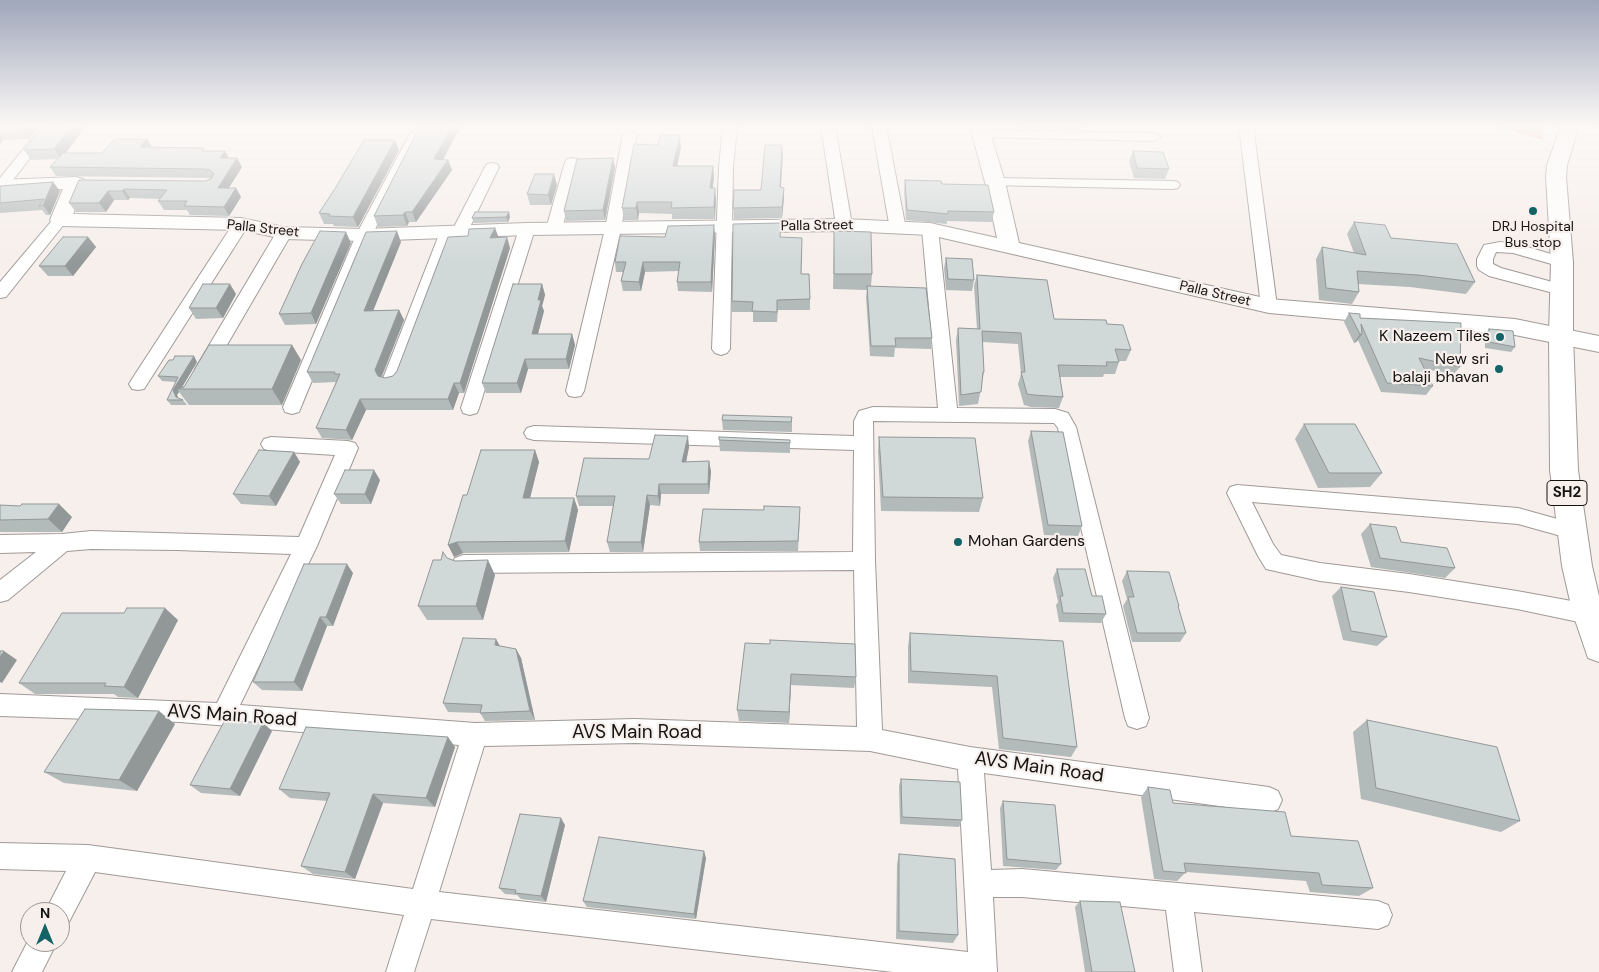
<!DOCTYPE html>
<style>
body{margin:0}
#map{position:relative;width:1599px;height:972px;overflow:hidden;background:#f6efec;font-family:"DM Sans",sans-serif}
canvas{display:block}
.north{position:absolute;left:20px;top:902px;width:50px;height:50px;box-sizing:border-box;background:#f6efec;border:1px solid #9c9795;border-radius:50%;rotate:0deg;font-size:14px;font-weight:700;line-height:20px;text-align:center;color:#151312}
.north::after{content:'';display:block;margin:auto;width:18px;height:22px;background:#136367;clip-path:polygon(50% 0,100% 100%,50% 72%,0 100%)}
</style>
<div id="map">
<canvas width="1599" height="972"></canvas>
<div class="north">N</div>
</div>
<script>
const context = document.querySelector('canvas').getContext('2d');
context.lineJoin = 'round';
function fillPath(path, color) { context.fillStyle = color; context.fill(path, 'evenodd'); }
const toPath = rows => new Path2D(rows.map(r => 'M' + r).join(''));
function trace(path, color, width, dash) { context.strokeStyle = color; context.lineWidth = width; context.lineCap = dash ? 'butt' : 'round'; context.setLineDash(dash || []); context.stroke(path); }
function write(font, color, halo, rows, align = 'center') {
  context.font = font + ' "DM Sans",sans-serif'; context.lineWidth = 4.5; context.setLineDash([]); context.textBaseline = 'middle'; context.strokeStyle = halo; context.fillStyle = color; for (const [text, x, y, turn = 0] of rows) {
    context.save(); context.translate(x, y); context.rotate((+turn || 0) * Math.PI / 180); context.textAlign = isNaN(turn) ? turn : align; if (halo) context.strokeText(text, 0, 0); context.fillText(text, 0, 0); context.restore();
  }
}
const forest = toPath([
 [1494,126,1542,126,1543,140]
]);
const street = toPath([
 [42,126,55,126,6,189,0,190,0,178,42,126],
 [414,126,428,126,372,235,301,407,299,412,292,414,285,412,283,407,356,235,414,126],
 [723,126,737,126,733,167,730,349,727,353,721,355,715,353,712,349,719,167,723,126],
 [821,126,835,126,852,225,849,228,844,230,839,228,836,225,821,126],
 [872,126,886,126,906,229,903,232,893,232,890,229,872,126],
 [1239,126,1253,126,1277,306,1275,310,1269,311,1263,310,1261,306,1239,126],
 [630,130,637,134,621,229,584,391,581,396,575,397,569,396,566,391,605,229,623,134,630,130],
 [981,130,1154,133,1161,137,1154,141,976,137,974,134,981,130],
 [572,158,577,159,579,162,562,229,559,232,549,232,546,229,565,162,567,159,572,158],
 [492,163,497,164,499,167,468,231,465,234,455,234,400,381,397,385,391,387,385,385,382,381,440,232,443,229,448,227,453,229,485,167,487,164,492,163],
 [995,178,1173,181,1178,182,1180,185,1178,188,1173,189,990,185,988,182,990,179,995,178],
 [60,215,65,217,68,220,65,223,6,297,0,298,0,282,55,217,60,215],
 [241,219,246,221,249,224,144,389,138,390,132,389,129,384,132,379,233,224,236,221,241,219],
 [527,224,532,226,535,229,479,408,477,413,470,415,463,413,461,408,519,229,522,226,527,224],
 [930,224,935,226,938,229,957,408,1055,409,1068,413,1076,427,1149,718,1146,726,1137,729,1128,726,1125,718,1058,428,1054,423,873,421,875,561,882,730,970,747,1269,787,1278,791,1282,800,1278,809,1269,813,984,773,991,870,1022,869,1378,901,1388,905,1392,915,1388,925,1378,929,1194,912,1202,972,1174,972,1166,910,1022,897,993,897,997,972,893,972,431,919,414,972,386,972,404,915,95,872,69,922,60,925,60,912,45,912,66,871,0,869,0,843,88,845,413,889,459,745,180,722,0,716,0,694,217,703,291,554,177,550,91,549,67,551,8,600,0,602,0,580,36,552,0,553,0,535,62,534,91,531,299,537,335,455,271,451,264,449,261,444,264,439,271,437,348,441,355,443,358,448,317,546,240,705,475,723,635,719,857,727,854,570,463,573,455,570,452,564,455,558,463,555,853,552,854,450,534,440,527,438,524,433,527,428,534,426,854,436,854,421,859,411,873,407,938,408,922,229,925,226,930,224],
 [635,743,870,751,958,769,968,952,439,892,484,746,635,743],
 [284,228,289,230,292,233,213,369,210,373,204,375,198,373,195,369,276,233,279,230,284,228],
 [1500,242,1514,243,1568,259,1570,262,1568,265,1562,267,1513,253,1496,252,1493,259,1493,264,1501,268,1567,286,1569,290,1567,294,1561,295,1489,276,1479,270,1477,266,1477,259,1484,245,1500,242],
 [1237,485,1518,508,1579,525,1582,531,1579,537,1572,539,1518,524,1252,502,1273,544,1281,555,1320,563,1409,574,1517,591,1588,604,1596,607,1599,614,1596,621,1588,624,1517,609,1409,592,1320,581,1266,569,1258,556,1227,493,1230,487,1237,485],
 [30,937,30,942,57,942,42,972,12,972,30,937]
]);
const secondary = toPath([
 [970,126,988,126,1005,182,1019,243,1269,299,1515,319,1599,336,1599,352,1515,335,1269,313,930,235,844,231,527,235,364,241,284,239,241,230,60,226,53,224,50,220,63,189,0,192,0,180,76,177,83,179,86,183,73,214,241,218,284,227,364,229,527,223,844,219,930,223,997,238,985,182,970,126]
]);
const primary = toPath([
 [1561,126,1579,126,1567,165,1566,177,1573,262,1573,335,1578,470,1592,566,1599,596,1599,662,1588,658,1573,614,1562,566,1550,470,1549,335,1551,262,1546,177,1547,165,1561,126]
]);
const wall = toPath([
 [0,126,39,126,29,139,3,140,0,144],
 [43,126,65,153,102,153,147,139,152,147,206,151,229,158,242,167,229,188,236,188,241,197,229,216,190,215,187,210,164,210,158,201,160,199,130,198,128,200,114,200,106,212,76,212,69,203,79,180,205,181,212,178,56,176,50,167,58,159,31,160,24,150],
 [461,126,443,160,448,160,452,170,416,222,409,222,407,226,378,227,374,216],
 [1023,126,1081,126,1080,130,1023,129],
 [395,140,399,150,358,227,334,226,333,224,324,224,319,213],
 [782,145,781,187,784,198,782,218,734,219,733,208,761,190],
 [681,147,677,166,713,166,714,178,712,188,716,200,715,219,672,219,672,214,639,213,638,220,624,220,622,208],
 [1133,151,1169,169,1165,179,1134,178,1129,161],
 [613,158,615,168,605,220,566,221,564,211],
 [905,180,942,184,994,212,992,222,947,221,947,224,906,220,904,190],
 [557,185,551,205,530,205,527,194],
 [0,186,60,191,50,215,46,215,42,210,0,213],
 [475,212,510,217,508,222,474,223,472,218],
 [1354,222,1391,238,1475,282,1466,294,1410,287,1358,284,1359,292,1352,304,1319,300,1316,259,1322,247,1354,253,1347,234],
 [715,235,712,292,678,291,677,282,679,271,645,272,641,291,623,291,621,281,623,272,616,272,615,262,665,237],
 [88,237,96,247,73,276,48,276,39,266],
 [781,237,802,238,801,274,810,299,810,310,778,310,777,322,753,322,753,312,732,312,732,301],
 [498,238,510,248,464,393,459,393,453,410,366,410,352,440,322,438,316,428,336,382,313,383,307,372,401,242,373,310,399,310,404,320,382,377,385,378,393,376],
 [351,243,316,324,285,325,279,314],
 [834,247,872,274,871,286,932,338,931,349,895,348,894,357,870,356,866,297,867,290,833,289],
 [946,258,974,280,972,291,946,290,944,268],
 [977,275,1054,319,1107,324,1131,350,1126,361,1119,361,1119,362,1115,374,1104,374,1103,377,1060,377,1063,397,1059,408,1031,407,1024,405,1018,384,1021,374,1018,344,982,342,984,372,978,404,959,406,956,340,958,328,977,329,974,286],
 [542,284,545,295,542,306,544,311,538,334,572,334,575,345,569,369,528,369,521,393,486,393,482,383],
 [236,294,223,318,196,319,189,308],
 [1349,313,1360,318,1460,367,1453,375,1425,369,1433,386,1426,395,1381,392,1358,340,1356,342,1354,343,1344,322],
 [1489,329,1515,347,1511,352,1485,348,1485,334],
 [292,345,301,360,282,405,189,405,179,392,177,395,178,398,183,400,187,405,171,405,167,400,176,382,162,381,158,376,197,362,182,387],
 [792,417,792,432,723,430,722,420],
 [1304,424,1382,473,1370,487,1318,488,1295,439],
 [1031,431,1082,526,1078,536,1044,535,1028,441],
 [879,437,983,498,979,512,881,511,878,452],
 [719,440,790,440,790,453,720,451],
 [689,447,686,462,709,461,711,472,709,494,661,494,660,506,650,505,643,552,610,552,607,542,613,506,579,506,576,496,649,459],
 [535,450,539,462,530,498,574,498,578,510,569,552,463,553,454,557,467,495],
 [294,452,300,462,276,506,241,504,233,494],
 [380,480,371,504,341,504,334,494],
 [0,505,72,517,62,532,0,532],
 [800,517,798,551,700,551,699,542],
 [1370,524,1401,542,1455,568,1445,578,1371,567,1361,534],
 [447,558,495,575,483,620,427,620,418,606,441,560],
 [1057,569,1092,596,1106,614,1101,623,1059,622,1056,605,1058,602,1053,578],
 [1127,571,1179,606,1178,608,1186,633,1180,642,1132,642,1123,606,1127,599,1122,581],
 [353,573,333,626,327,626,302,691,262,690,253,682],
 [1341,587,1387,637,1377,646,1343,640,1332,596],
 [178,620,138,698,118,697,114,694,35,694,19,683],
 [910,633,1063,641,1077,747,1071,757,999,749,992,687,908,683,908,646],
 [770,644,856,677,854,688,791,685,789,723,739,721,737,710],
 [516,649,521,658,535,720,485,721,480,713,448,712,443,703],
 [1367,720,1520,821,1501,832,1361,799,1353,732],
 [263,723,272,731,240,796,201,793,190,785],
 [175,724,137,791,64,783,44,772],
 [455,747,435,807,383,803,355,879,313,874,301,866,327,801,290,798,279,789],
 [901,779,962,820,959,827,900,824,899,786],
 [1148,787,1173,803,1291,836,1373,888,1359,896,1310,892,1306,881,1186,872,1177,881,1154,879,1141,797],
 [1003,801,1061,864,1056,870,1003,866,1000,808],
 [565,825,546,902,521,899,517,895,505,894,499,888],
 [899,854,958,935,953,943,896,939,897,864],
 [706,858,696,919,587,907,583,901],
 [1080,901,1135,972,1085,972,1075,907]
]);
const shadedWall = toPath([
 [25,126,39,126,29,139,22,129],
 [72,126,86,126,61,159,54,149],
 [452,126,461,126,437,170,434,159],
 [680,135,681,147,675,177,673,166],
 [0,136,3,140,0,144],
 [147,139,152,148,140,147],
 [395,140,399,150,358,227,353,217],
 [782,145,783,156,780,198,780,187],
 [225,151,230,160,220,158],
 [237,158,242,167,223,197,218,188],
 [613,158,615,168,605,220,603,210],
 [448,160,452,170,416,222,412,212],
 [713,166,714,178,711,200,710,188],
 [554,174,557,185,551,205,548,195],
 [53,182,60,191,50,215,43,205],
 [236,188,241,197,229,216,224,207],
 [715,188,716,200,715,219,714,207],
 [784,188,784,198,782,218,782,207],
 [124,189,130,198,128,200,122,191],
 [108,191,114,200,106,212,99,203],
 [637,202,639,213,638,220,636,208],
 [405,212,409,222,407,226,403,215],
 [509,212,510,217,508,222,506,217],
 [714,225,715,235,712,292,711,282],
 [495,228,499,238,490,238],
 [397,231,401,242,369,321,364,311],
 [346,232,351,243,316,324,311,313],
 [88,237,96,247,73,276,65,266],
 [507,237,510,248,464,393,460,383],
 [643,262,645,272,641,291,639,282],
 [230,284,236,294,223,318,216,308],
 [542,284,545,295,542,306,544,311,535,345,532,334,538,300],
 [399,310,404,320,380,380,375,370],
 [572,334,575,345,569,369,566,359],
 [1360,334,1362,334,1356,342,1354,343],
 [292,345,301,360,282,405,272,389],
 [194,356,197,362,181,389,177,389,179,392,177,395,179,400,176,397,173,390],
 [525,359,528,369,521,393,517,383],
 [454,383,459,393,453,410,448,399],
 [360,399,366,410,352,440,346,430],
 [688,436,689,447,684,472,682,462],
 [535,450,539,462,527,510,523,498],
 [294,452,300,462,276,506,269,496],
 [709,461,711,472,709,494,708,484],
 [374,470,380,480,371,504,365,494],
 [659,484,661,494,660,506,658,496],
 [647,495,650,505,643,552,641,542],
 [574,498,578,510,569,552,565,541],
 [59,504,72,517,62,532,48,519],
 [457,542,463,553,454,557,448,545],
 [488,560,495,575,483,620,476,606],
 [347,564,353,573,333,626,326,617],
 [165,608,178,620,138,698,124,687],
 [320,617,327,626,302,691,294,682],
 [496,639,501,648,495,645],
 [516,649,521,658,535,720,530,711],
 [4,651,17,660,2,683,0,682,0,657],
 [791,674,791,685,789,723,789,712],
 [159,711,175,724,137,791,119,780],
 [263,723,272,731,240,796,230,789],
 [448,737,455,747,435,807,426,798],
 [373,794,383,803,355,879,345,872],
 [561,818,565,825,546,902,541,896],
 [704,851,706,858,696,919,694,914]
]);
const building = toPath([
 [0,126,25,126,22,129,0,130,0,126],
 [43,126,72,126,54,149,24,150,43,126],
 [420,126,452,126,434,159,448,160,412,212,405,212,403,215,374,216,420,126],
 [660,135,680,135,673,166,713,166,710,188,715,188,714,207,671,208,672,202,637,202,636,208,622,208,634,144,658,145,660,135],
 [115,139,147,139,140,147,204,148,202,151,225,151,220,158,237,158,218,188,236,188,224,207,184,206,187,201,158,201,167,190,124,189,122,191,108,191,99,203,69,203,79,180,205,181,211,179,214,174,210,170,205,169,50,167,63,153,102,153,115,139],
 [364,140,395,140,353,217,329,216,330,214,319,213,336,187,364,140],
 [765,145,782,145,780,187,784,188,782,207,733,208,734,190,761,190,765,145],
 [1133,151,1163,152,1169,169,1137,168,1133,151],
 [613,158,603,210,564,211,577,159,613,158],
 [535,174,554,174,548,195,527,194,535,174],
 [905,180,941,181,942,184,988,185,994,212,948,211,948,214,907,210,905,180],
 [53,182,43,205,39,206,44,199,0,203,0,186,53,182],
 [475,212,509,212,506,217,472,218,475,212],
 [1354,222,1385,225,1391,238,1457,244,1475,282,1418,275,1357,271,1359,292,1326,288,1322,247,1366,255,1354,222],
 [781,223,780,237,802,238,801,274,809,274,810,299,777,300,777,312,752,311,753,302,732,301,733,224,781,223],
 [714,225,711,282,677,282,680,262,643,262,639,282,621,281,626,262,615,262,620,236,665,237,668,226,714,225],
 [495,228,490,238,507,237,460,383,454,383,448,399,360,399,346,430,316,428,340,374,334,374,335,372,307,372,366,232,397,231,364,311,399,310,375,370,378,376,385,378,393,376,397,371,448,237,468,236,469,229,495,228],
 [320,231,346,232,311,313,279,314,302,264,320,231],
 [834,231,871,232,872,274,834,274,834,231],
 [63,237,88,237,65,266,39,266,63,237],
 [946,258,972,259,974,280,948,279,946,258],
 [977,275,1047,280,1054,319,1106,320,1107,324,1123,325,1131,350,1115,349,1119,362,1106,362,1107,366,1058,365,1063,397,1034,395,1027,394,1021,372,1025,372,1021,333,982,331,984,372,983,372,981,392,961,395,958,328,980,329,977,275],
 [203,284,230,284,216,308,189,308,203,284],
 [513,284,542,284,538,300,541,300,532,334,572,334,566,359,525,359,517,383,482,383,513,284],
 [867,286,926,288,932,338,895,338,896,346,871,346,867,286],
 [1349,313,1360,314,1360,318,1461,323,1460,367,1419,358,1433,386,1387,383,1361,324,1362,334,1360,334,1349,313],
 [1489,329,1513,331,1515,347,1489,342,1489,329],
 [209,345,292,345,272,389,177,389,184,387,209,345],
 [175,356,194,356,173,390,176,397,183,400,167,400,178,377,158,376,169,360,173,360,175,356],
 [723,415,792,417,791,422,722,420,723,415],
 [1304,424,1355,424,1382,473,1329,473,1304,424],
 [1031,431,1063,432,1082,526,1048,525,1031,431],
 [655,435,688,436,682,462,709,461,708,484,659,484,658,496,647,495,641,542,607,542,615,496,576,496,584,458,649,459,655,435],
 [719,437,790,440,790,443,719,440,719,437],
 [879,437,975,438,983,498,883,497,879,437],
 [259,450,294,452,269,496,233,494,259,450],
 [481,450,535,450,523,498,574,498,565,541,457,542,448,545,463,495,467,495,481,450],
 [345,470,374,470,365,494,334,494,345,470],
 [22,504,59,504,48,519,0,520,0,505,20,506,22,504],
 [764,506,800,507,798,541,699,542,703,509,764,510,764,506],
 [1370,524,1396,527,1401,542,1447,548,1455,568,1380,558,1370,524],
 [443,552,447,558,455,561,488,560,476,606,418,606,433,560,441,560,443,552],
 [304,564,347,564,326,617,320,617,294,682,253,682,304,564],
 [1057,569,1085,569,1092,596,1102,596,1106,614,1063,613,1060,596,1063,596,1057,569],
 [1127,571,1169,572,1179,606,1178,606,1186,633,1137,633,1128,597,1134,597,1127,571],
 [1341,587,1374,592,1387,637,1351,631,1341,587],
 [127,608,165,608,124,687,104,686,106,683,19,683,62,613,124,613,127,608],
 [910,633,1063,641,1077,747,1003,738,997,676,911,671,910,633],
 [463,638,496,639,495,645,516,649,530,711,480,713,482,705,443,703,463,638],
 [770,640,855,644,856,677,791,674,789,712,737,710,745,643,770,644,770,640],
 [0,651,4,651,0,657,0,651],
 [85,709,159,711,119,780,44,772,85,709],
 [225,720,263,723,230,789,190,785,225,720],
 [1367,720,1497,747,1520,821,1376,788,1367,720],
 [306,727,448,737,426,798,373,794,345,872,301,866,330,793,279,789,306,727],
 [901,779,960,782,962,820,902,817,901,779],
 [1148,787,1170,790,1173,803,1285,812,1291,836,1358,841,1373,888,1322,885,1319,873,1184,863,1186,873,1163,871,1148,787],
 [1003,801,1055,805,1061,864,1007,859,1003,801],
 [520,814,561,818,541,896,515,893,516,890,499,888,520,814],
 [599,837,704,851,694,914,583,901,599,837],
 [899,854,955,859,958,935,899,931,899,854],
 [1080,901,1120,902,1135,972,1092,972,1080,901]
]);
const markers = [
 [1533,211,5,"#136367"],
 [1500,337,5,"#136367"],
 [1499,369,5,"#136367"],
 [958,542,5,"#136367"]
];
const farStreetnames = [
 ["Palla Street",817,226,-1],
 ["Palla Street",263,229,6],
 ["Palla Street",1215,294,13]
];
const farPoinames = [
 ["DRJ Hospital",1533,227],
 ["Bus stop",1533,243]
];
const shields = [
 [1567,493,40]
];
const shieldNames = [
 ["SH2",1567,493]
];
const poiNames = [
 ["K Nazeem Tiles",1490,337],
 ["New sri",1489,360],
 ["balaji bhavan",1489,378],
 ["Mohan Gardens",968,542,"left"]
];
const nearStreetnames = [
 ["AVS Main Road",232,716,4],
 ["AVS Main Road",637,733],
 ["AVS Main Road",1039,768,8]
];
fillPath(forest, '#f3b194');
trace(street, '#a09a97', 2);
trace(secondary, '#a09a97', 2);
trace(primary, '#a09a97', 2);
fillPath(street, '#fff');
fillPath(secondary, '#fff');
fillPath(primary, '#fff');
fillPath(wall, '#b3baba');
fillPath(shadedWall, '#929797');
fillPath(building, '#d0d8d8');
trace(building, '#929797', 1);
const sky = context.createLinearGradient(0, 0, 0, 262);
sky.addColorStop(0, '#a0a7bb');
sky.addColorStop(0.48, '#fbf8f6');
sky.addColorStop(1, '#fbf8f600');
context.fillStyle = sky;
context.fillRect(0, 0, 1599, 262);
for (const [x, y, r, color] of markers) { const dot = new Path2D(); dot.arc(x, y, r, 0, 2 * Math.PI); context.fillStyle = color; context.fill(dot); trace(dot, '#f6efec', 2); }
write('14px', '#151312', '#f6efec', farStreetnames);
write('14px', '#151312', '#f6efec', farPoinames);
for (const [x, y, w] of shields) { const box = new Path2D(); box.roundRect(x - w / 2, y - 12.5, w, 25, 4); context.fillStyle = '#f6efec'; context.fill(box); trace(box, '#151312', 1); }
write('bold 15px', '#151312', null, shieldNames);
write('16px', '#151312', '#f6efec', poiNames, 'right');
write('19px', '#151312', '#f6efec', nearStreetnames);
</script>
